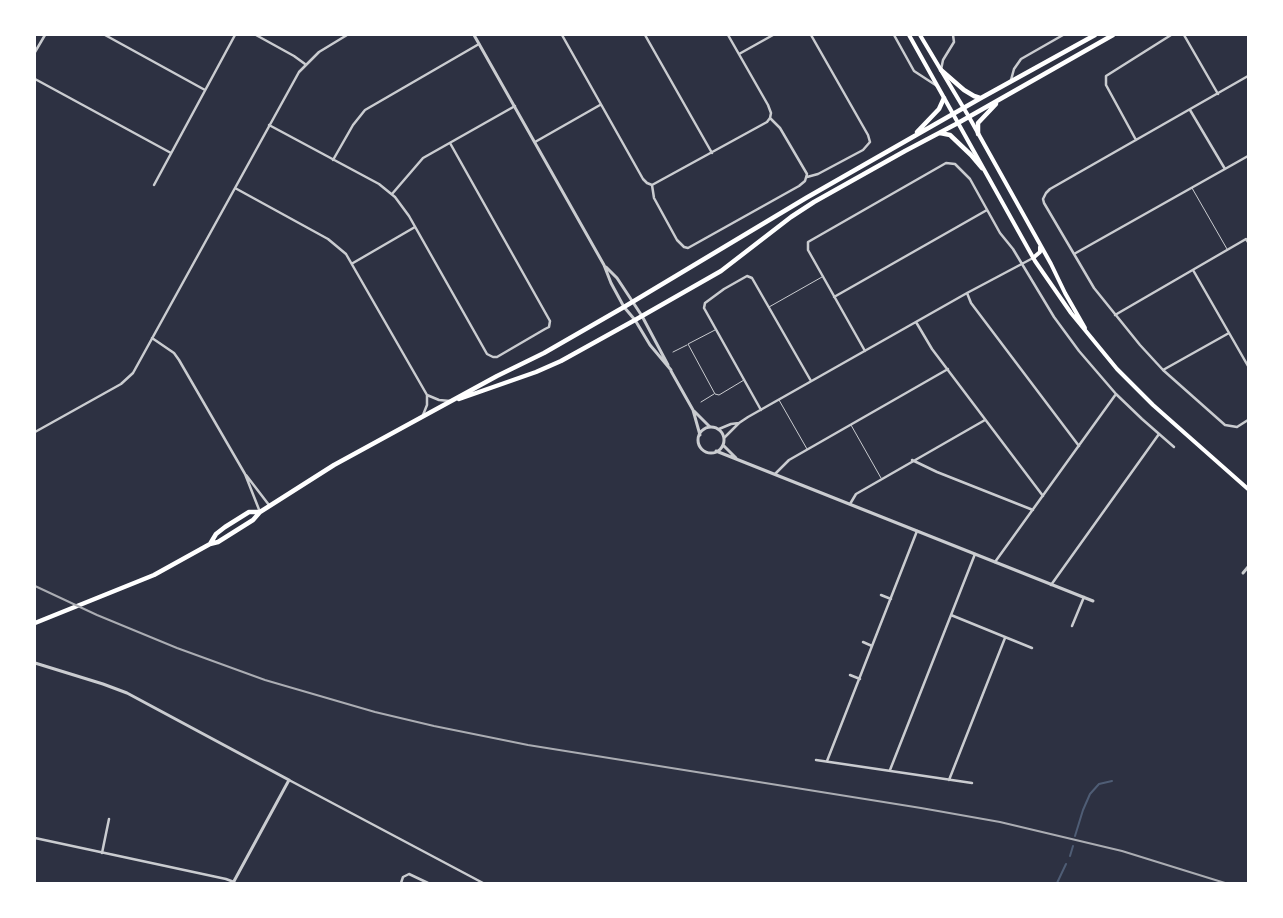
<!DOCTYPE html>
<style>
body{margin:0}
#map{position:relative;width:1283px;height:918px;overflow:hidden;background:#2d3142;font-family:"Nunito Sans",sans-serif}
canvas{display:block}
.frame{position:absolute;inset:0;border:36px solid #fff;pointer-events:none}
</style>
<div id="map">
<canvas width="1283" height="918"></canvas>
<div class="frame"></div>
</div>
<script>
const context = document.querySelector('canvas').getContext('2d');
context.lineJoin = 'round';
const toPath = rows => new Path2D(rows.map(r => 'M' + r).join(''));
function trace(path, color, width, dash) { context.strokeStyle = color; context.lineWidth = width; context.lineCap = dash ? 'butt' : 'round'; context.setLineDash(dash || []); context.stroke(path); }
const stream = toPath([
 [1075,836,1083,810,1090,794,1099,784,1112,781],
 [1070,856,1073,846],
 [1057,883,1066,864]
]);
const service = toPath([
 [1192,188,1227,249],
 [769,307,822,277],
 [715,330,688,344,715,394,719,395,744,380],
 [673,352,687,345],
 [779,400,807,449],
 [701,402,714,394],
 [851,425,881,478]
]);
const minor = toPath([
 [105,35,205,90],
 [256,35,294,56,305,64],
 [562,35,643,179,647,183,652,185,767,122,770,118,771,113,768,105,728,35],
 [645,35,712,153],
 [894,35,914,71,937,86],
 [1184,35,1218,94],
 [35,52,45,35],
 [739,54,773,35],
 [941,70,943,60,954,42,953,35],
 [1248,76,1050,189,1046,193,1043,199,1044,203,1094,288,1140,345,1163,370,1225,425,1237,427,1248,420],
 [35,79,171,153],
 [1011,80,1014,69,1021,59,1063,35],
 [1190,110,1225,169],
 [269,125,379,184,395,197,409,216,487,354,493,357,497,357,545,329,549,327,550,321,450,143],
 [1136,140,1106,85,1106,76,1171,35],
 [535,142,600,105],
 [333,160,353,125,365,110,479,44],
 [807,177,818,174,863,150,870,142,868,135,811,35],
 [154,185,235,35],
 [652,185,654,198,677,240,684,247,688,248,799,186,805,181,807,174,780,128,770,118],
 [235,188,328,239,346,254,427,395,427,405,423,415],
 [392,194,423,158,515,106],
 [1074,254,1248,156],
 [353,263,415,227],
 [1193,270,1248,366],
 [967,293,971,303,1079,446],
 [834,297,987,210],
 [1115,315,1246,239,1248,242],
 [916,322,932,349,1043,496],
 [152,338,174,353,179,360,245,474,260,512],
 [865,351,808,250,808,242,946,163,955,164,970,179,1000,233,1013,249,1054,317,1079,351,1116,394,1142,419,1174,447],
 [1163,370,1229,333],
 [427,395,439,400,450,401],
 [761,410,704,308,705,303,724,289,747,276,752,278,811,381],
 [719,429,731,424,739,423],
 [35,432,121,384,133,373,299,72,319,52,347,35],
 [724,438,739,423,748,417,967,293,1033,258],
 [912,460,937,472,1033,510],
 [775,474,789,460,948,369],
 [246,475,269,505],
 [850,504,856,494,985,420],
 [995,562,1116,394],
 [1051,585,1159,434],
 [881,595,891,599],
 [951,615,1032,648],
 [1072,626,1084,597],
 [863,642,872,646],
 [850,675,860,679],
 [816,760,972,783],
 [827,761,917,531],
 [890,770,975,554],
 [289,780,483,883],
 [949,780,1005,638],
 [35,838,226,879,234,882],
 [102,853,109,819],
 [401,883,403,877,409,874,428,883]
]);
const tertiary = toPath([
 [474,35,604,265,611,283,624,307,635,320,650,345,671,370],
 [606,267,617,278,642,316,668,365],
 [671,371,693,410,700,435],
 [694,411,710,427],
 '698 440a13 13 0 1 1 26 0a13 13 0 1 1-26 0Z',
 [723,445,736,458],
 [716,451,1093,601],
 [1243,573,1248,567],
 [35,663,103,684,127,693,289,780,233,883]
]);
const secondary = toPath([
 [909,35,1035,261,1071,313,1117,369,1153,405,1248,489],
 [920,35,969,117,1051,264,1065,293,1085,328],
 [1033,258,1040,252,1040,247]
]);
const primary = toPath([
 [941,70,964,90,974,96,980,98],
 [917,132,939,109,944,98],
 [940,133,950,135,971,155,982,168],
 [978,134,978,123,996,104],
 [459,399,536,372,561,361,635,320,721,271,791,217,814,202,905,151,958,123,1113,35],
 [210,544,216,534,225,527,249,512,259,512],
 [35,623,154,575,210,544,218,542,253,520,260,512,334,465,497,376,544,353,624,307,806,198,981,98,1095,35]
]);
const rail = toPath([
 [35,586,97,615,177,648,265,680,375,712,434,726,528,745,921,808,1000,822,1122,851,1225,883]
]);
trace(stream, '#4f5d75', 2);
trace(service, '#caccd0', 1);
trace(minor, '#caccd0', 2.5);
trace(tertiary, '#caccd0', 3);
trace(secondary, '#fff', 4);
trace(primary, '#fff', 4.5);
trace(rail, '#abadb3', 2);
</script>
